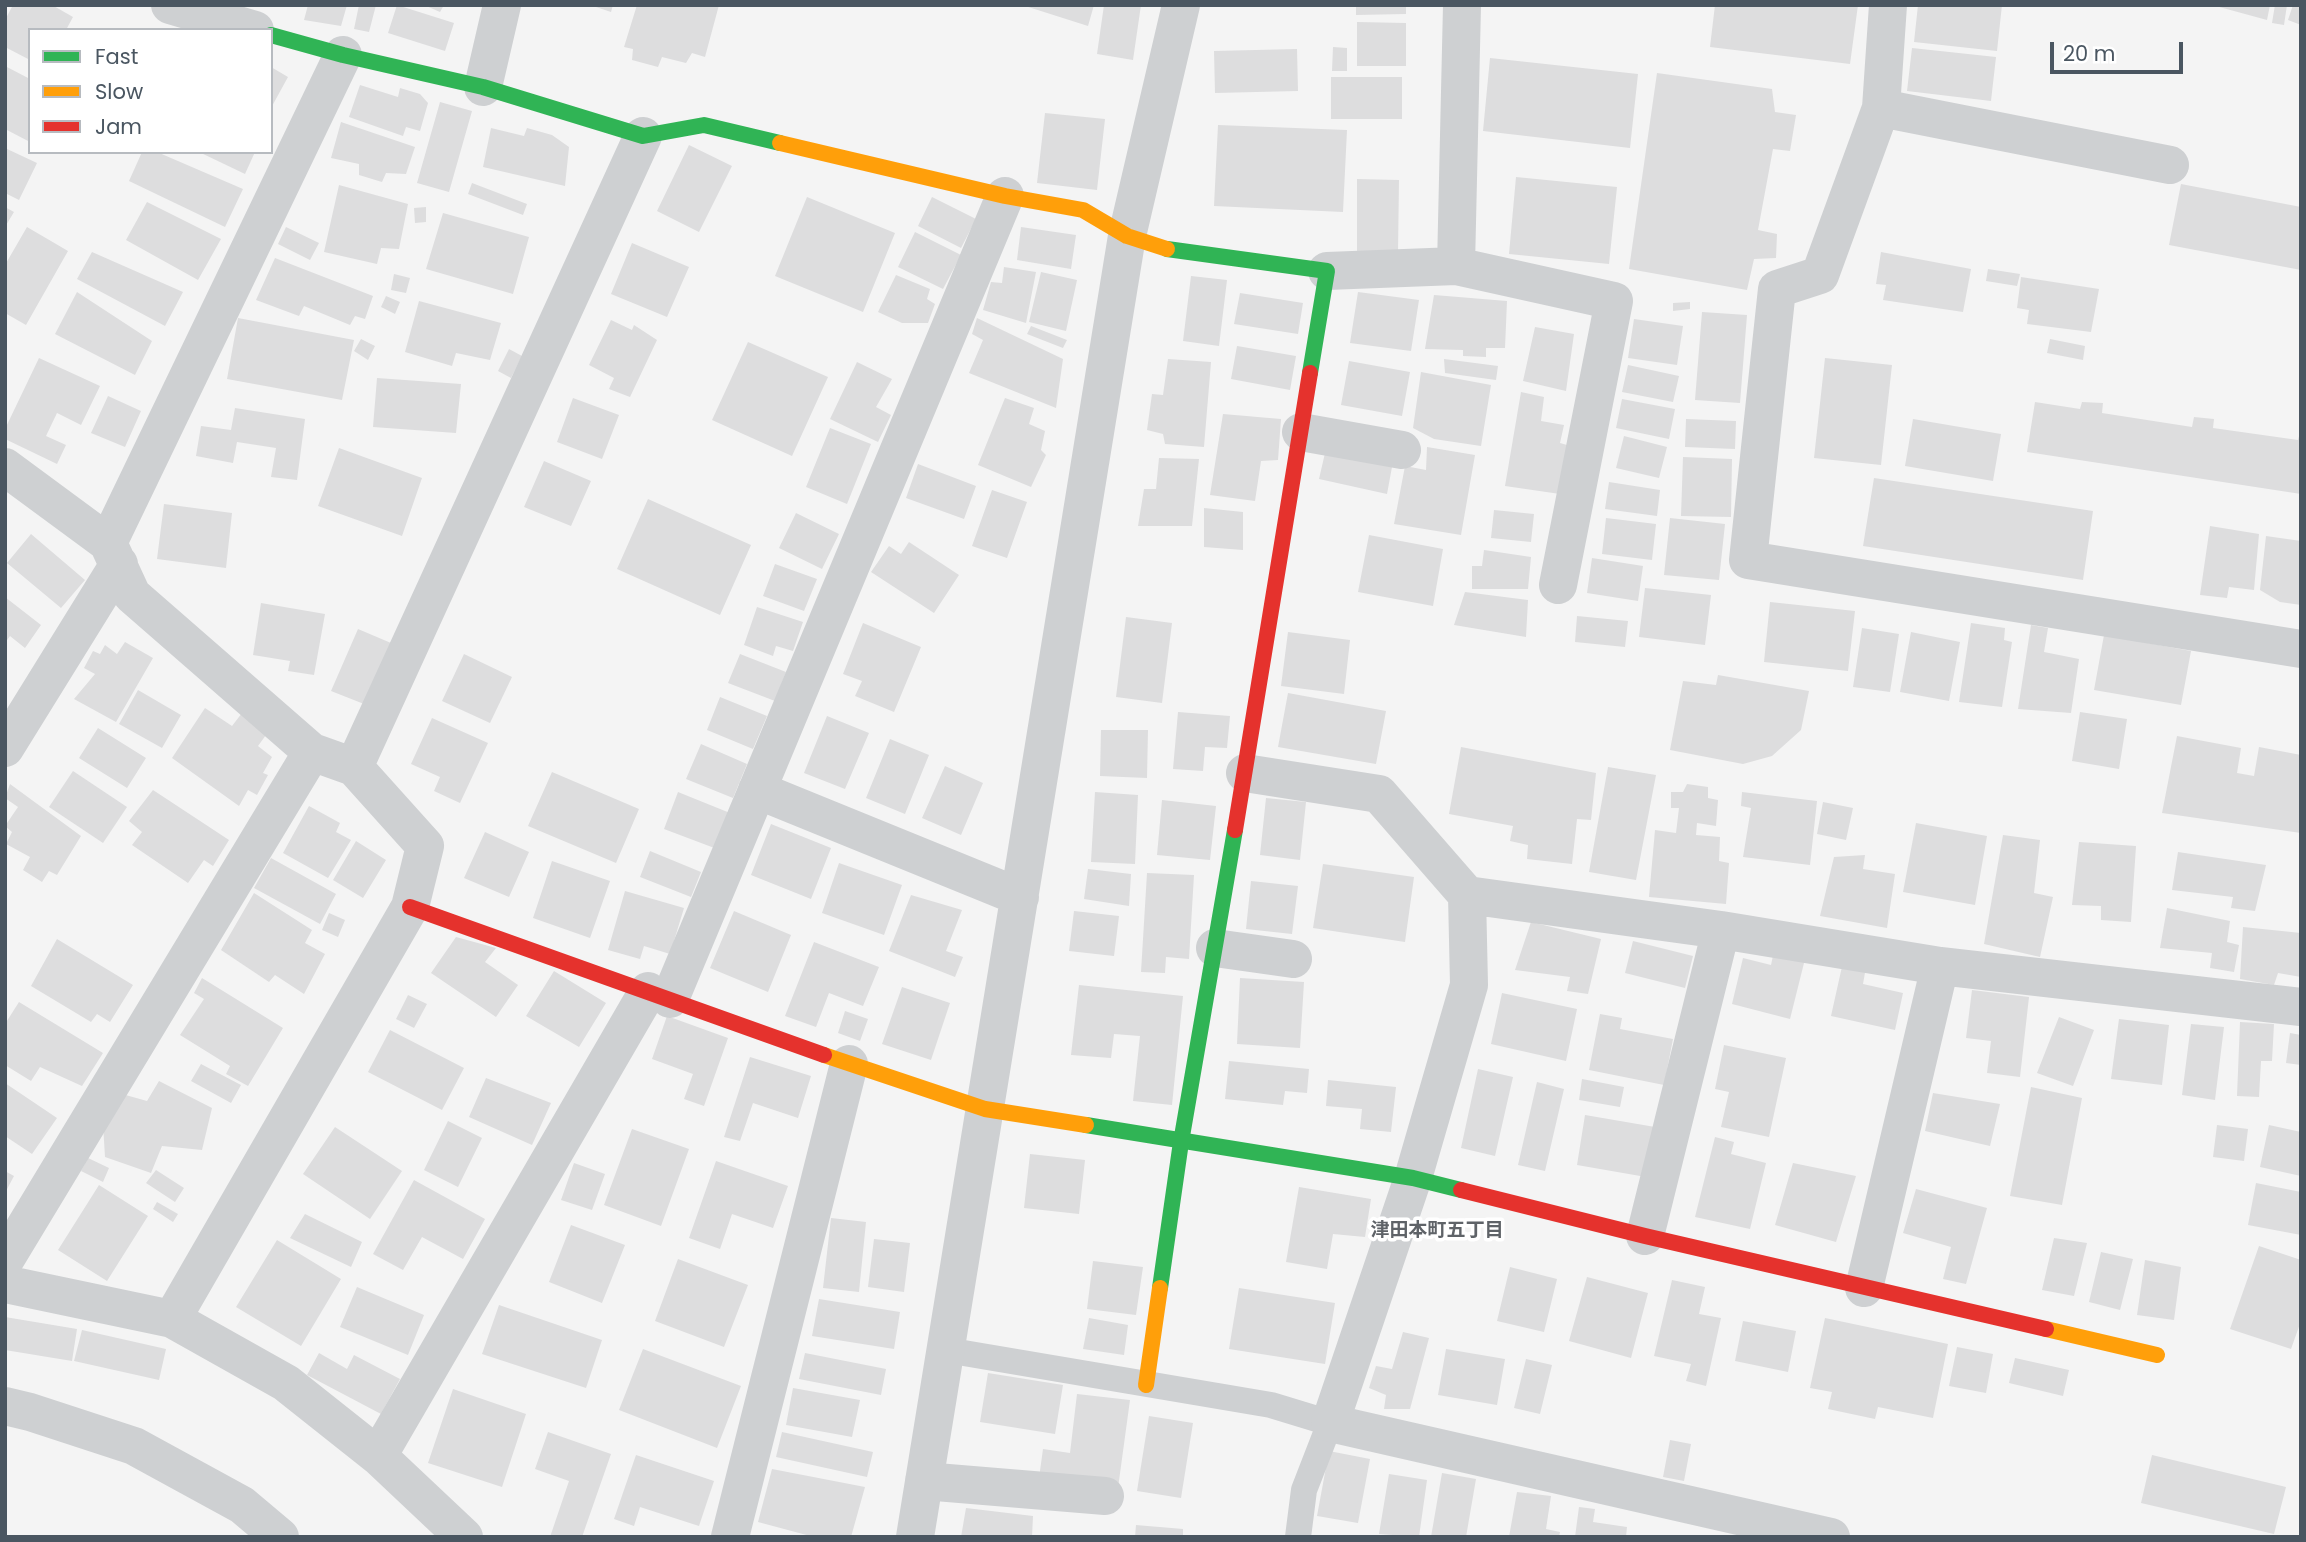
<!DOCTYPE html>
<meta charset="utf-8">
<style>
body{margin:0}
#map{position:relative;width:2306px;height:1542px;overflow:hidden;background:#f4f4f4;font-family:Poppins,sans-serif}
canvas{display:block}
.frame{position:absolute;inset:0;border:7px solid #4a5661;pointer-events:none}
.legend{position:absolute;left:28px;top:28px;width:245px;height:126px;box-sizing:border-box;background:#fff;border:2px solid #b7bbc0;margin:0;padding:9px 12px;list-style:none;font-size:21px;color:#4a5661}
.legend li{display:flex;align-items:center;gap:14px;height:35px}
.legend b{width:35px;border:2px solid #b7bbc0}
.scale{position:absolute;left:2050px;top:42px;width:133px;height:32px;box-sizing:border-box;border:4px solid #4a5661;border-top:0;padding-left:9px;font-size:21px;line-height:24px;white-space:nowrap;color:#4a5661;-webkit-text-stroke:5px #fff;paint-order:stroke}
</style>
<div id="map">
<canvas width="2306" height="1542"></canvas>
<div class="frame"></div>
<ul class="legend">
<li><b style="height:9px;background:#30b455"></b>Fast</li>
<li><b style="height:9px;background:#ff9f0a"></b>Slow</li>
<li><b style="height:9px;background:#e5322d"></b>Jam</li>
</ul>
<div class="scale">20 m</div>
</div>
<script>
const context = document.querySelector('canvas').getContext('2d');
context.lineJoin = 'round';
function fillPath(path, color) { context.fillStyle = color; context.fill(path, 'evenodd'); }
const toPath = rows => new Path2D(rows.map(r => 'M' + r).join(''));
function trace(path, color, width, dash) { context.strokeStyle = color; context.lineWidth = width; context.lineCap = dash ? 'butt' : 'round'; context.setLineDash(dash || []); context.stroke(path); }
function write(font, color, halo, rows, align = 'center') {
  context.font = font + ' Poppins,"Noto Sans JP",sans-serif'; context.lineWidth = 7; context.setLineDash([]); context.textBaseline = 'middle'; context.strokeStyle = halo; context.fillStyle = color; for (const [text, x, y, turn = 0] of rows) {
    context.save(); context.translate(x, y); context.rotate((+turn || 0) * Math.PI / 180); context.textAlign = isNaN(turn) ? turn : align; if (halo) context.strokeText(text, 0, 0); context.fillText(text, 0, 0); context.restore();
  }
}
const building = toPath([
 [13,5,52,5,73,17,66,30,30,30,30,60,5,47,5,20],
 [308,5,347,5,341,26,304,20],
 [359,5,376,5,369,32,354,29],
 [397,5,454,23,445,51,388,33],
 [424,5,444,5,440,12],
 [590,5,613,5,611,12],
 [637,5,719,5,705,57,692,53,686,63,662,57,658,67,632,60,633,49,624,47],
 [1022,5,1094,5,1088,26],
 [1104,5,1141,5,1133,60,1097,54],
 [1356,5,1406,5,1406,14,1356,15],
 [1715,5,1858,5,1850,64,1710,47],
 [1918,5,2002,5,1997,51,1914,42],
 [2212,5,2270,5,2267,20],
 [2275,5,2287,5,2284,25,2272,23],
 [2293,5,2301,5,2301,25,2288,20],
 [1357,22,1406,23,1406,66,1357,66],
 [1333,47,1347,48,1347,71,1332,71],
 [1912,48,1996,57,1991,101,1907,91],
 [1297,49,1298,91,1215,93,1214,51],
 [1490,58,1638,74,1630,148,1483,131],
 [5,66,30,79,30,142,5,129],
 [271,67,288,77,271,108],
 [1657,73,1772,89,1775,112,1796,115,1790,151,1773,149,1758,230,1777,234,1776,258,1754,259,1747,290,1629,269],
 [1331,77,1402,77,1402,119,1331,119],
 [360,85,398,97,400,88,420,94,428,103,420,131,406,127,403,136,349,117],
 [440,102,472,111,449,192,417,183],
 [1045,113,1105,119,1097,190,1037,183],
 [341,122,415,147,406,174,386,173,382,182,359,175,359,164,331,158],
 [1218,125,1347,130,1343,212,1214,206],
 [491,128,524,136,527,128,552,135,569,147,565,186,483,167],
 [689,145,732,166,699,232,657,211],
 [5,148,37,163,19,200,5,193],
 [142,152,157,152,243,189,225,227,129,181],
 [199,152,255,152,245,174],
 [1516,177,1617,187,1609,264,1509,254],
 [1357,179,1399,180,1398,252,1357,252],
 [472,183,527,204,523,215,468,194],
 [2181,184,2301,207,2301,270,2169,245],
 [339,185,408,204,399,249,381,248,377,264,324,252],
 [807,197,895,233,863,312,775,276],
 [932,197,976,219,961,248,918,226],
 [147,202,221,239,198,280,126,240],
 [5,207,14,212,5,227],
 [426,207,426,222,415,223,414,208],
 [443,213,529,237,513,294,426,269],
 [27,227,68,251,26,325,5,313,5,265],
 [286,227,319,243,310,260,278,244],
 [1021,227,1076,235,1071,269,1017,260],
 [915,232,961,255,943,289,898,267],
 [632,243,689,267,667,317,611,294],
 [92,252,183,292,165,326,77,279],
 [1881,252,1971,269,1963,312,1883,300,1886,285,1876,284],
 [275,258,373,296,365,319,355,316,350,325,304,306,299,316,256,300],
 [1004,267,1036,272,1026,323,983,310,991,282,1002,283],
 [1988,269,2020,274,2017,286,1986,281],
 [1041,272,1077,280,1066,331,1029,322],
 [394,274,410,278,406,293,391,290],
 [896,275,930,289,927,299,935,304,928,323,902,323,878,312],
 [1191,276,1227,280,1219,346,1183,341],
 [2021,277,2099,289,2091,332,2027,324,2029,310,2017,308],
 [77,292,152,341,135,375,55,334],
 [1358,292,1419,300,1411,351,1350,343],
 [1240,293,1303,303,1298,334,1234,324],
 [1434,295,1507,301,1505,348,1486,348,1486,357,1463,356,1463,350,1425,349],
 [386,296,400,302,395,314,381,307],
 [419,301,501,323,490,360,456,353,452,366,405,352],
 [1690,302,1690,309,1673,311,1673,303],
 [1702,312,1747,315,1740,403,1695,400],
 [238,318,354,340,342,400,227,379],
 [977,318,1063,359,1056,408,969,373,983,340,972,334],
 [1634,319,1683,326,1677,365,1628,358],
 [611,320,632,330,634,325,657,340,630,397,609,389,614,378,589,365],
 [1031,326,1067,340,1063,348,1027,334],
 [1535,327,1574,334,1566,391,1523,381],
 [361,339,375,346,368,360,354,351],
 [2050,339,2085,346,2083,360,2047,353],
 [748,342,828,377,792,456,712,420],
 [1237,346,1296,356,1290,390,1231,379],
 [509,349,522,356,511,378,498,371],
 [39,358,100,386,81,425,57,413,46,436,66,445,57,464,5,439,5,429],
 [1825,358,1892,365,1881,465,1814,458],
 [1168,359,1211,362,1204,447,1165,444,1163,434,1147,430,1152,394,1163,395],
 [1444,359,1498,366,1496,380,1445,373],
 [1349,361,1410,372,1402,416,1341,405],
 [857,362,892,379,876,407,891,415,878,442,830,419],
 [1628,365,1679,376,1673,402,1622,392],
 [1421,372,1491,385,1481,446,1434,439,1413,428],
 [377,378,461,384,456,433,373,427],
 [1521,392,1544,397,1541,421,1564,425,1560,443,1567,445,1560,494,1505,486],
 [108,396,141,411,125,447,91,433],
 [573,398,619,415,602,459,557,442],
 [1005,398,1034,408,1029,424,1045,431,1041,450,1046,455,1031,487,978,465],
 [1622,399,1675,409,1669,439,1616,428],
 [2035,402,2080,409,2082,402,2103,403,2102,413,2192,427,2194,417,2214,419,2213,428,2298,440,2301,428,2301,494,2027,452],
 [235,408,305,419,297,480,271,477,276,448,237,442,233,463,196,456,201,426,231,430],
 [1223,414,1281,419,1278,460,1261,461,1255,501,1210,495],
 [1686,419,1736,421,1735,449,1685,447],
 [1913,419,2001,434,1993,481,1905,466],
 [830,428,871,444,847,504,806,487],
 [1624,436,1667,447,1659,478,1616,468],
 [1427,447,1475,455,1461,535,1394,524,1405,466,1426,470],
 [339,448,422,478,402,536,318,506],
 [1325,453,1392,467,1387,494,1319,479],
 [1683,457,1732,459,1731,517,1681,516],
 [1159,458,1199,459,1192,526,1138,526,1144,489,1156,489],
 [544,461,591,481,571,526,524,507],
 [918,464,976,486,964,519,906,498],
 [1874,478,2093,511,2083,580,1863,546],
 [1609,482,1660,490,1657,516,1605,509],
 [992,490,1027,502,1007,558,972,546],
 [648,499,751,545,720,615,617,569],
 [164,504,232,513,226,568,157,559],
 [1204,508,1243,512,1243,550,1204,547],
 [1494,510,1534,514,1531,542,1491,538],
 [796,513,839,534,822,569,779,548],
 [1606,518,1656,524,1652,560,1602,554],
 [1670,518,1725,524,1719,580,1664,575],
 [2210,526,2259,534,2254,590,2229,587,2227,598,2200,595],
 [31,534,85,580,61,608,7,563],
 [1369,535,1443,549,1433,606,1358,592],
 [2266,536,2301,541,2301,605,2280,602,2260,590],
 [909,542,959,575,934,613,871,572,889,546,901,554],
 [1484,550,1531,557,1528,589,1472,589,1472,566,1482,566],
 [1592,558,1643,566,1638,601,1587,593],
 [775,564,817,579,804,611,763,596],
 [1645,588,1711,595,1705,645,1639,637],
 [1465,592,1528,600,1526,637,1454,625],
 [5,597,41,625,25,648,10,636,5,643],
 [1770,602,1855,611,1848,671,1764,662],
 [261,603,325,614,314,675,288,671,290,661,253,655],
 [757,607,803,622,793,651,776,646,773,656,744,645],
 [1577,616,1628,621,1625,647,1575,642],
 [1126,617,1172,623,1162,703,1116,697],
 [863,623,921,647,894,712,855,696,862,681,843,674],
 [1971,623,2005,628,2004,640,2012,642,2002,707,1959,702],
 [2031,625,2048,628,2044,652,2079,659,2071,713,2018,709],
 [1862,628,1899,634,1890,692,1853,687],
 [358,629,391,643,364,704,331,691],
 [1288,632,1350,640,1344,694,1281,686],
 [1911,632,1960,642,1949,701,1900,692],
 [2104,635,2191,651,2181,705,2094,690],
 [125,642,153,658,116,722,74,699,95,674,84,668,93,651,100,654,105,645,117,654],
 [464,654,512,677,490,723,442,701],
 [740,654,786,672,775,701,728,683],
 [1718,675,1809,691,1801,730,1772,756,1743,764,1670,750,1683,681,1716,685],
 [138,690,181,715,162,748,119,724],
 [1288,693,1386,711,1376,764,1278,747],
 [720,697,767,716,753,749,707,730],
 [205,708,232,726,242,713,266,735,258,746,272,757,263,773,268,775,257,795,248,790,239,806,172,758],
 [1178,712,1230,716,1227,748,1205,747,1203,771,1173,769],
 [2080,712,2127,719,2119,769,2072,761],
 [827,716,869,733,845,789,804,773],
 [432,718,488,743,460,803,434,791,440,777,411,764],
 [98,728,146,758,127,788,79,758],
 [1101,730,1148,730,1147,778,1100,776],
 [2177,736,2241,748,2237,773,2254,776,2259,747,2301,755,2301,833,2162,813],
 [890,739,929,755,905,814,866,798],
 [701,744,747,764,733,798,686,779],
 [1461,747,1596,773,1591,820,1577,819,1572,864,1527,859,1528,845,1510,841,1513,826,1449,814],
 [945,766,983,783,961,835,922,818],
 [1608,767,1656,775,1636,880,1589,872],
 [73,771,127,807,103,843,49,807],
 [552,772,639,809,616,863,528,826],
 [10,784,81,836,57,875,49,871,42,882,23,870,30,857,6,844,12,832,5,826,18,807,5,798],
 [1687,784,1708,787,1708,798,1718,800,1716,826,1697,823,1696,835,1720,837,1719,861,1729,863,1726,904,1649,897,1655,830,1676,833,1679,808,1671,808,1671,792,1683,792],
 [153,790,229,840,213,866,204,860,188,883,132,845,142,832,129,821],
 [678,792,730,813,717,849,664,829],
 [1095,792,1138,795,1135,864,1091,862],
 [1742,792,1817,801,1810,865,1743,857,1751,808,1741,806],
 [1266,798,1306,802,1300,860,1260,855],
 [1162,800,1216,806,1210,860,1157,855],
 [1823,802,1853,808,1846,840,1817,834],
 [309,806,340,823,336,832,351,840,328,878,283,853],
 [1916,823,1987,836,1975,905,1903,892],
 [771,824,831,848,811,899,751,875],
 [485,832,529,852,509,897,464,878],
 [2003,835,2040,840,2034,893,2053,897,2040,957,1984,944],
 [356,841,386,860,363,898,333,880],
 [2079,842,2136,846,2131,922,2101,920,2101,906,2072,905],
 [650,851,701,872,691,897,640,877],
 [2178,852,2266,865,2255,911,2231,908,2233,897,2172,890],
 [1865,855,1863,869,1895,874,1887,928,1820,916,1834,857],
 [271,858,336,894,320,924,254,888],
 [552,861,610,881,590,938,533,918],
 [839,863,902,885,884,935,822,913],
 [1323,864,1414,877,1405,942,1313,928],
 [1088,869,1131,874,1129,906,1084,899],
 [1147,873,1194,875,1189,959,1166,957,1165,973,1141,972],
 [1251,881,1298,886,1292,934,1246,929],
 [625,891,684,908,670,954,644,946,640,959,608,950],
 [254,893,312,930,305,943,325,954,304,994,275,975,269,982,221,950],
 [911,895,962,910,946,951,963,957,955,977,889,951],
 [2167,908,2230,921,2227,942,2239,945,2234,972,2210,968,2212,953,2160,948],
 [734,911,791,935,768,992,710,968],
 [1074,911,1119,916,1114,956,1069,951],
 [329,913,345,920,338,937,322,930],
 [1531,922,1601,939,1588,994,1567,991,1570,977,1515,970],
 [2243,927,2301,933,2301,977,2278,973,2274,985,2240,979],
 [456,937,496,948,485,962,518,985,496,1017,431,973],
 [57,939,133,985,110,1022,97,1014,91,1022,31,986],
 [1633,941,1693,956,1685,988,1625,973],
 [814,942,879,967,863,1006,829,993,816,1027,785,1016],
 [1774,951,1805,959,1790,1019,1732,1004,1743,958,1771,965],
 [1843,962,1866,967,1863,984,1903,993,1895,1030,1831,1016],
 [554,971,606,1003,579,1047,526,1016],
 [202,978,283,1028,248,1086,226,1074,230,1066,180,1035,204,999,194,993],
 [1240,978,1304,982,1300,1048,1237,1044],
 [1079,985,1183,996,1172,1105,1133,1101,1140,1036,1114,1034,1111,1058,1071,1055],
 [902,987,950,1003,931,1060,882,1044],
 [1972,990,2029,997,2020,1077,1987,1073,1991,1041,1966,1038],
 [1502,993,1577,1009,1566,1061,1491,1044],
 [408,995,427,1004,414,1028,396,1019],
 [19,1002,103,1053,82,1086,40,1067,31,1081,5,1065,5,1024],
 [845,1011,868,1019,860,1041,838,1033],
 [1600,1014,1622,1018,1620,1029,1673,1039,1664,1085,1589,1070],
 [667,1016,728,1038,704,1106,684,1099,693,1074,652,1059],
 [2059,1017,2094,1030,2073,1086,2037,1073],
 [2119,1019,2169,1025,2162,1085,2111,1079],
 [2240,1022,2274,1024,2272,1061,2261,1061,2259,1097,2237,1096],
 [2191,1024,2224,1027,2215,1100,2182,1095],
 [390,1030,464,1068,442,1110,368,1072],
 [2290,1033,2301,1035,2301,1065,2286,1063],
 [1724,1045,1786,1058,1769,1137,1721,1127,1729,1092,1715,1089],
 [750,1057,811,1076,798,1118,753,1103,740,1141,724,1137],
 [1229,1061,1309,1069,1307,1093,1285,1091,1283,1105,1225,1099],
 [201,1064,241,1085,231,1103,191,1081],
 [1478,1069,1513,1077,1495,1156,1461,1148],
 [486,1078,551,1103,532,1145,469,1117],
 [1582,1079,1624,1087,1620,1107,1579,1100],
 [1328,1080,1396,1087,1391,1132,1360,1129,1362,1109,1326,1106],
 [159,1081,212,1108,202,1150,162,1146,151,1173,105,1157,103,1124,122,1094,147,1101],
 [1537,1082,1564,1089,1545,1171,1518,1165],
 [5,1083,57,1118,32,1154,5,1136],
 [2031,1087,2082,1098,2062,1205,2010,1196],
 [1933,1093,2000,1104,1990,1146,1925,1131],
 [1585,1115,1655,1127,1646,1177,1577,1165],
 [448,1121,482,1138,458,1187,424,1170],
 [2217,1125,2248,1129,2244,1161,2213,1157],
 [2269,1125,2301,1132,2301,1176,2260,1167],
 [335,1127,402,1171,370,1219,303,1174],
 [632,1129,689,1149,661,1226,604,1205],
 [1715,1137,1734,1142,1731,1154,1766,1163,1750,1229,1695,1217],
 [1030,1154,1085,1160,1079,1214,1024,1208],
 [88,1158,109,1168,103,1182,81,1171],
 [716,1161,788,1186,773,1228,732,1214,720,1249,689,1238],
 [574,1163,605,1174,592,1210,561,1200],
 [1793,1163,1856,1176,1836,1242,1775,1225],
 [156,1170,184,1188,175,1202,146,1183],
 [5,1171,14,1176,5,1193],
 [414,1180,485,1219,463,1259,422,1237,403,1270,373,1254],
 [2256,1183,2301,1192,2301,1235,2248,1225],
 [99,1185,148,1216,107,1281,58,1250],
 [1299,1187,1371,1199,1365,1237,1333,1234,1327,1269,1286,1262],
 [1916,1189,1987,1208,1966,1284,1943,1279,1951,1247,1903,1233],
 [157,1202,178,1214,173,1222,153,1209],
 [305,1214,362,1242,351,1267,290,1238],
 [831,1218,866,1222,859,1292,823,1288],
 [571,1225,625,1245,602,1303,549,1282],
 [2054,1238,2087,1243,2074,1296,2042,1290],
 [874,1239,910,1243,904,1292,868,1287],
 [277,1240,341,1279,301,1346,236,1307],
 [2259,1246,2301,1260,2301,1321,2291,1349,2230,1329],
 [2101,1252,2133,1259,2120,1310,2089,1302],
 [678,1259,748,1285,724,1347,655,1321],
 [2145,1260,2181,1267,2174,1320,2137,1315],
 [1093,1261,1143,1267,1136,1315,1087,1309],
 [1510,1267,1557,1279,1544,1332,1497,1321],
 [1587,1277,1648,1293,1631,1358,1569,1341],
 [1672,1280,1705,1287,1699,1314,1721,1318,1706,1386,1686,1381,1691,1364,1654,1356],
 [357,1287,424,1315,408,1355,340,1327],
 [1239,1288,1335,1303,1325,1364,1229,1349],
 [819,1299,900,1312,894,1349,812,1336],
 [499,1305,602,1340,586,1388,482,1354],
 [5,1317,77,1329,72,1361,5,1350],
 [1089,1318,1128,1325,1124,1355,1083,1349],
 [1825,1318,1948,1344,1933,1418,1878,1407,1875,1419,1828,1409,1832,1392,1810,1388],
 [1743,1321,1796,1331,1788,1372,1735,1361],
 [82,1330,166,1349,159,1380,74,1361],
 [1403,1332,1429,1338,1410,1409,1384,1409,1386,1395,1369,1388,1376,1366,1392,1369],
 [1957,1347,1993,1354,1986,1393,1949,1386],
 [643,1349,741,1386,717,1448,619,1410],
 [1446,1349,1505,1359,1497,1405,1438,1395],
 [319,1353,347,1369,354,1355,400,1379,381,1414,307,1375],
 [805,1353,886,1369,881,1395,799,1379],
 [2015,1358,2069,1370,2063,1396,2009,1383],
 [1526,1359,1552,1365,1540,1414,1514,1408],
 [988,1373,1063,1385,1055,1434,980,1422],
 [793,1388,860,1400,852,1437,786,1425],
 [453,1389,526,1414,502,1487,428,1463],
 [1077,1394,1130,1400,1118,1488,1039,1478,1043,1449,1070,1453],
 [1149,1416,1193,1423,1181,1498,1137,1491],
 [548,1432,611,1454,582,1537,550,1537,569,1481,535,1469],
 [782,1432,873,1452,867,1477,776,1457],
 [1670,1440,1691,1444,1684,1481,1663,1477],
 [1329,1451,1370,1459,1358,1523,1317,1516],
 [636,1455,714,1481,699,1526,640,1507,634,1526,614,1519],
 [2152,1455,2286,1487,2274,1534,2141,1503],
 [772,1469,865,1487,851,1537,814,1537,758,1522],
 [1442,1473,1476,1479,1466,1537,1431,1537],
 [1389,1474,1427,1480,1419,1537,1379,1534],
 [1517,1492,1551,1496,1546,1529,1560,1532,1559,1537,1509,1537],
 [1579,1507,1595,1509,1593,1522,1627,1527,1626,1537,1575,1537],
 [966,1508,1033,1516,1032,1537,961,1537],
 [1136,1525,1183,1529,1183,1537,1135,1537]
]);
const lane = toPath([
 [946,1350,1271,1405,1330,1423,1304,1490,1298,1537]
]);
const street = toPath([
 [170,5,255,30],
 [1888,5,1881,108,1820,275,1777,289,1748,560,2301,649],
 [483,87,502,5],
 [1881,108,2170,165],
 [1456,266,1462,5],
 [1327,271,1456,266,1614,301,1558,585],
 [1301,432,1402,450],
 [5,467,108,543,132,595,312,752,354,767,425,846,410,907,172,1319],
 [108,543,343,55],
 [5,748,119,564],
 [354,767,643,136],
 [1245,773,1379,794,1467,895,1469,985,1413,1178,1330,1423,1831,1537],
 [757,790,1020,897],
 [1467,895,1721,930,1940,966,2301,1007],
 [1215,948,1293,959],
 [670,999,1005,196],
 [1645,1236,1721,930],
 [5,1260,312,752],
 [5,1284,172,1319,286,1383,378,1456,464,1537],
 [1864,1288,1940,966],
 [5,1406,30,1412,134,1446,242,1505,280,1537],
 [378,1456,648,991],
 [924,1481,1105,1496],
 [730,1537,849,1064],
 [915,1537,1127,236,1181,5]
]);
const fast = toPath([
 [271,35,343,55,483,87,643,136,704,125,780,143],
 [1167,249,1327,271,1310,373],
 [1086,1125,1413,1178,1461,1190],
 [1160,1288,1181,1142,1235,830]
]);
const slow = toPath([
 [780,143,1005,196,1083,210,1127,236,1167,249],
 [824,1055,985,1109,1086,1125],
 [2046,1329,2157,1355],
 [1146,1385,1160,1288]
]);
const jam = toPath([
 [1235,830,1310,373],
 [410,907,824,1055],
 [1461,1190,1645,1236,2046,1329]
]);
const neighbourhoodNames = [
 ["津田本町五丁目",1437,1231]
];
fillPath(building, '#ddddde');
trace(lane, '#ced0d2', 26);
trace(street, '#ced0d2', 38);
trace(fast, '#30b455', 16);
trace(slow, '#ff9f0a', 16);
trace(jam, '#e5322d', 16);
write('bold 19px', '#5f6368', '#fff', neighbourhoodNames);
</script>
